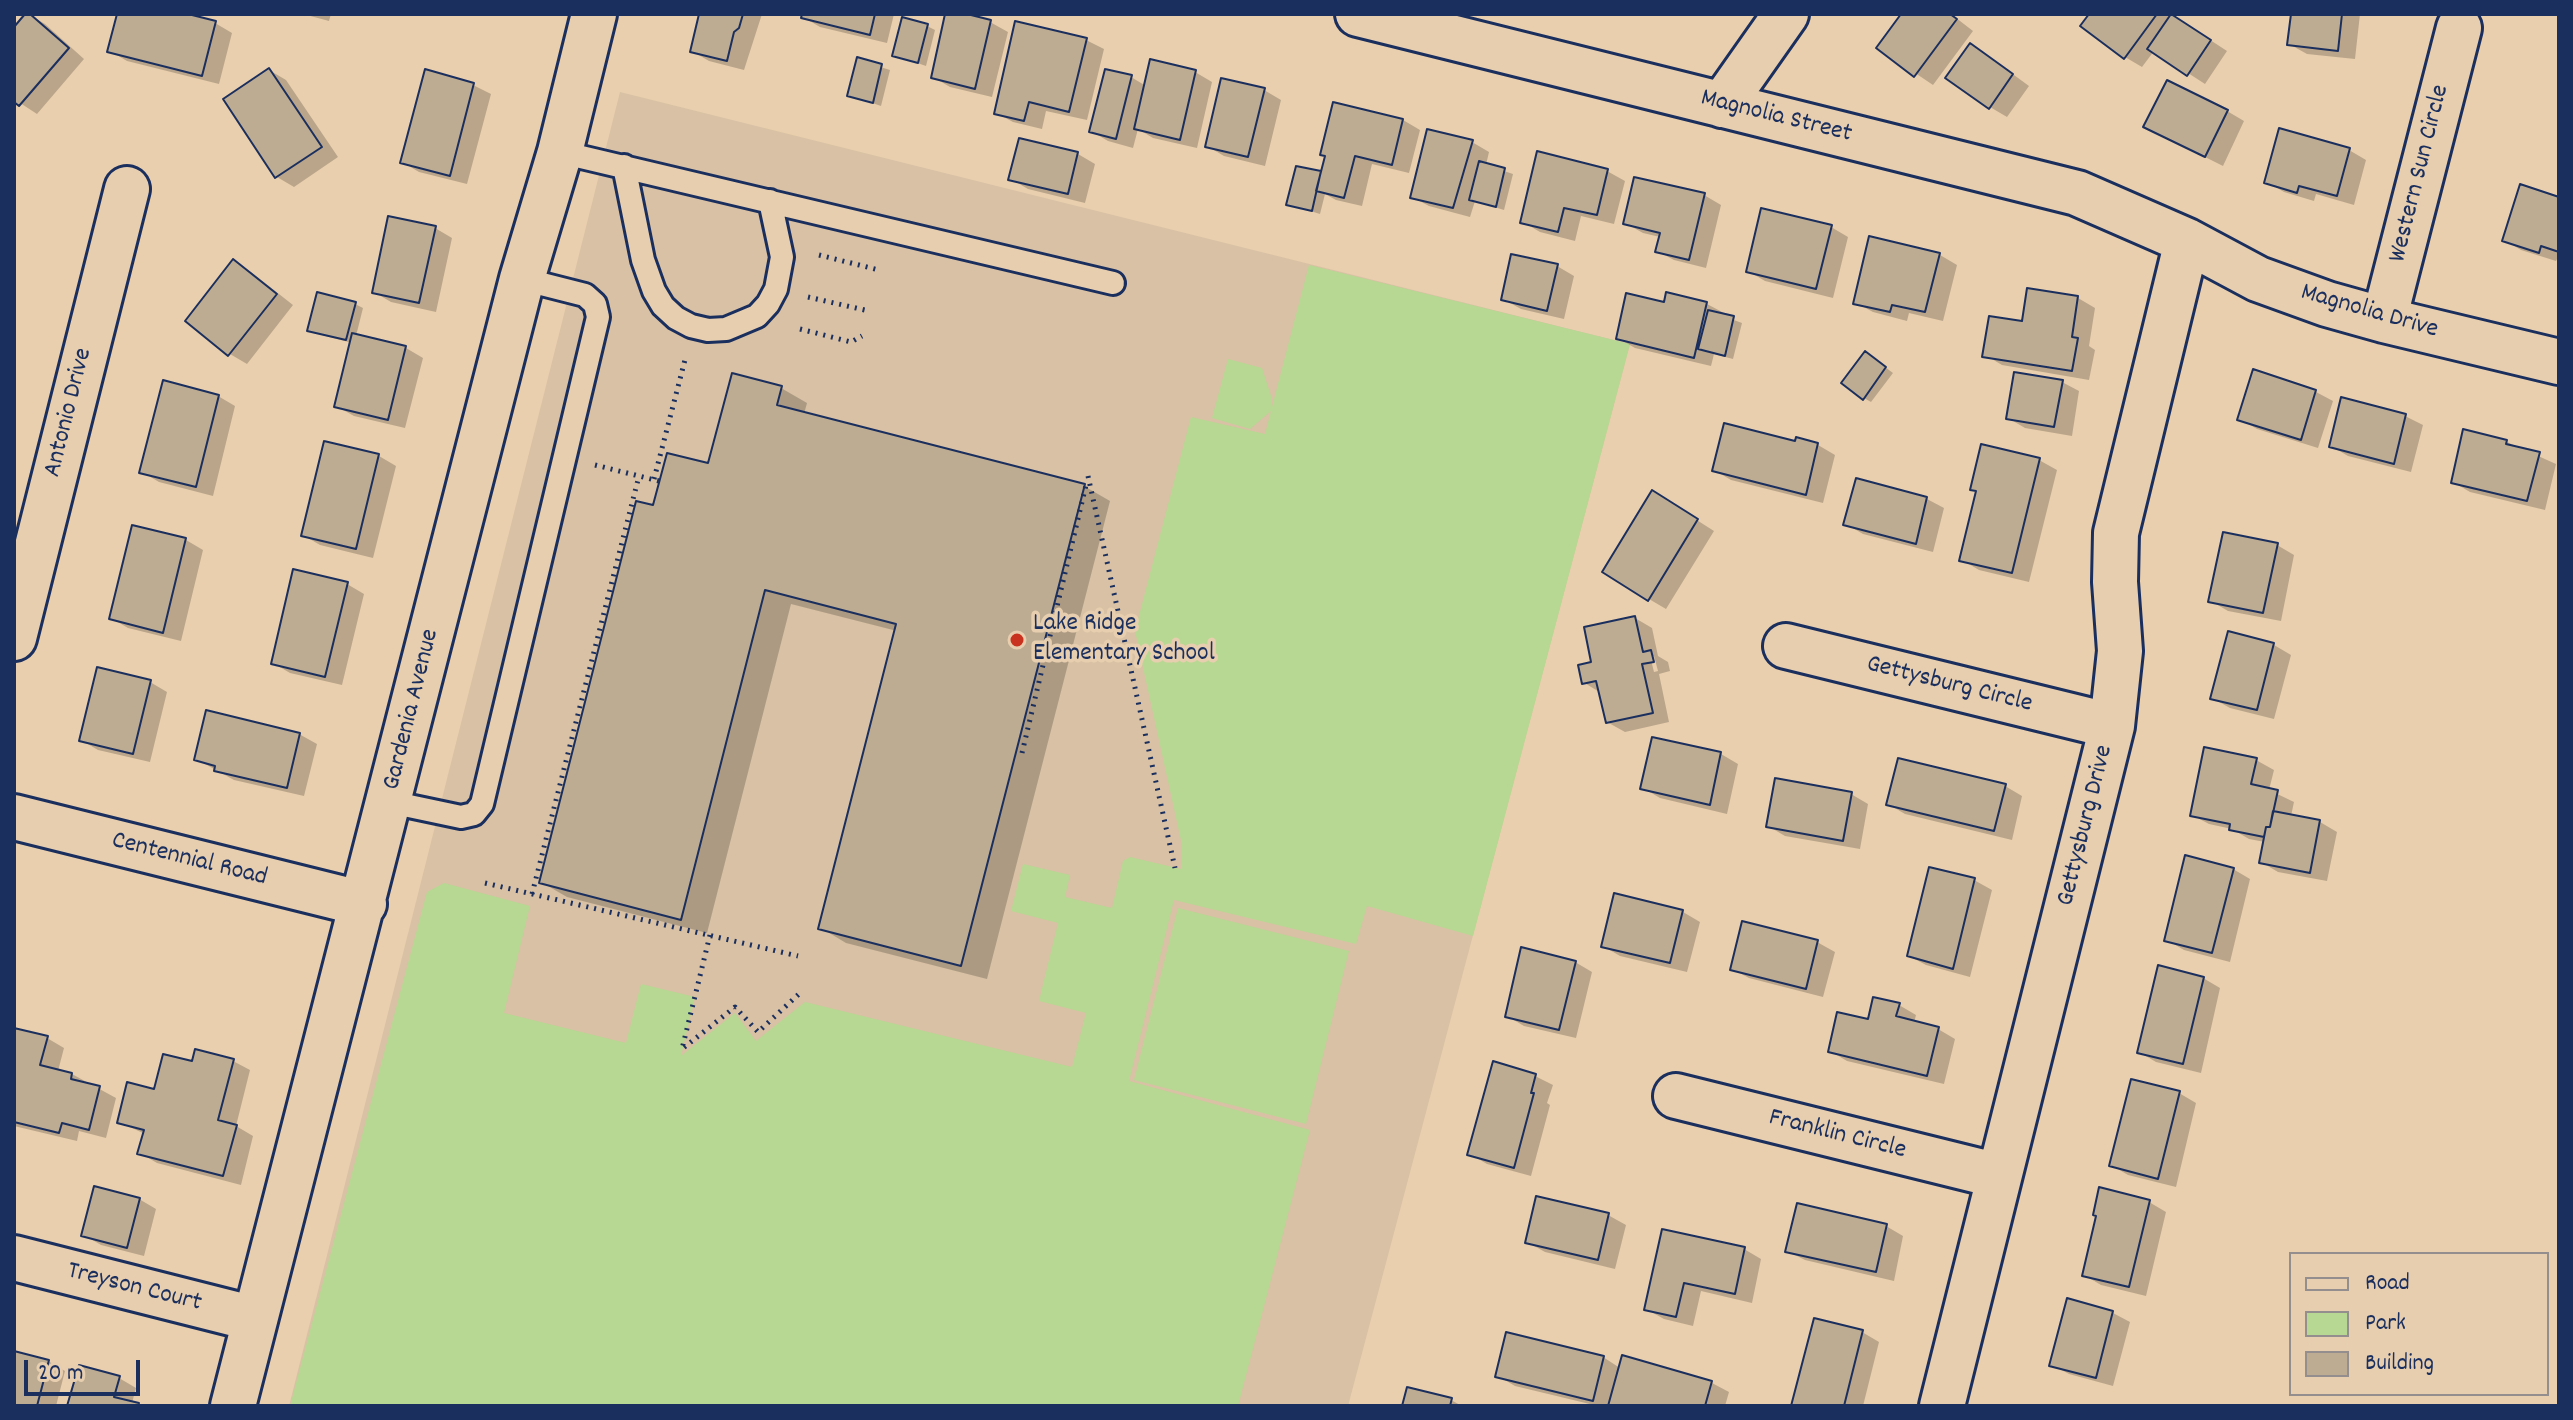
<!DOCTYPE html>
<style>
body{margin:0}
#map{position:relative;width:2573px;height:1420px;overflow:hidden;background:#e9cfad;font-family:Dekko,sans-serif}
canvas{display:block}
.frame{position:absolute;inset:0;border:16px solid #1b2f5e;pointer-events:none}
.legend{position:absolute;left:2289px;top:1252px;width:260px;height:144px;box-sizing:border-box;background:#e7ceaf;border:2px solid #958e8f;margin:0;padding:10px 14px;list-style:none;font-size:24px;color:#1b2f5e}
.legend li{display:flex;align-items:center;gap:16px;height:40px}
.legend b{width:40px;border:2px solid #958e8f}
.scale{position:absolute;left:24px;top:1360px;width:116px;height:36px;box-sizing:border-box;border:4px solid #1b2f5e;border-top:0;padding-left:10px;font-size:24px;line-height:28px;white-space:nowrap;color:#1b2f5e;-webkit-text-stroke:6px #e7ceaf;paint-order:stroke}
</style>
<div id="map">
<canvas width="2573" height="1420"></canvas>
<div class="frame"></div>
<ul class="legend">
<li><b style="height:10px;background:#e7ceaf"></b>Road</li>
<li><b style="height:22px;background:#b7d892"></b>Park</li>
<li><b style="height:22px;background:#bdac92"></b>Building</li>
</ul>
<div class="scale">20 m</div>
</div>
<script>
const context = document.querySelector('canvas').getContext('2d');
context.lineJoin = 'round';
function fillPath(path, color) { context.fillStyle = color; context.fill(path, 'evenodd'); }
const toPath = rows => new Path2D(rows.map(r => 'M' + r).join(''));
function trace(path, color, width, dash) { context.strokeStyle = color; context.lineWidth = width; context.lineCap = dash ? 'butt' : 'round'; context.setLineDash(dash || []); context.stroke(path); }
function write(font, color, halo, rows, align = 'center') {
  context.font = font + ' Dekko,sans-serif'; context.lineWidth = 7; context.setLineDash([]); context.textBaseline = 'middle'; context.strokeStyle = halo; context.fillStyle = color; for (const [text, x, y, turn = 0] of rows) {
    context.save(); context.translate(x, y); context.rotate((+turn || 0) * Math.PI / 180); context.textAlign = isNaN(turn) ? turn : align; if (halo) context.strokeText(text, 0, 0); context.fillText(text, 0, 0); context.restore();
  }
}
const built = toPath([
 [620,92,1630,344,1348,1406,289,1406]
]);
const green = toPath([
 [1309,265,1630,344,1473,936,1367,906,1356,944,1174,900,1129,1081,1310,1130,1238,1406,290,1406,427,892,444,883,530,906,504,1013,626,1043,641,984,695,997,681,1056,735,1013,756,1041,805,1002,1072,1067,1086,1013,1039,1001,1058,923,1011,911,1023,864,1070,875,1065,897,1112,908,1123,861,1130,857,1181,869,1182,845,1135,631,1191,417,1265,434,1271,411,1250,429,1212,418,1228,359,1262,368,1272,399,1272,407],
 [1178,908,1349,951,1306,1124,1134,1080]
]);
const shadow = toPath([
 [28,14,45,24,84,59,37,114,14,99,14,30],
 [119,14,180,14,215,23,232,33,219,84,127,61,110,51],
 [303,14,331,14,329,21],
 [701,14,762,14,744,70,709,61,692,51],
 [804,14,894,14,887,43,820,27,803,17],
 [948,14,990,22,1008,32,992,97,950,87,933,77],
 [1903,14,1951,14,1973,31,1933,85,1878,48],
 [2092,14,2165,14,2171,18,2172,15,2227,51,2205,84,2154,51,2142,67,2125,57],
 [2293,14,2360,14,2355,59,2307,54,2289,44],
 [927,26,935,30,926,66,894,55],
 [1086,40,1104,49,1087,120,1046,111,1042,129,1013,122,996,113],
 [1988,56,2029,86,2007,117,1990,107],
 [858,60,890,70,881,106,849,95],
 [269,70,286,80,338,157,294,187,277,177,226,100],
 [1195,72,1212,82,1197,148,1153,138,1138,129,1133,148,1108,141,1091,131,1131,77,1146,86],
 [473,85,491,94,467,184,419,172,402,162],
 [1264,90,1281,100,1265,166,1224,156,1207,146],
 [2227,111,2244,121,2223,166,2163,136],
 [1403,120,1420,130,1409,173,1372,164,1362,206,1336,200,1325,194,1320,214,1288,204,1297,168,1322,174],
 [1020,140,1078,154,1095,164,1085,203,1028,189,1011,179],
 [1472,142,1489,152,1486,165,1513,174,1504,210,1475,201,1470,217,1429,206,1412,197],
 [2349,150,2366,160,2354,205,2316,194,2314,201,2284,192,2267,182],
 [1607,171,1625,181,1614,224,1581,216,1575,241,1540,232,1523,222],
 [1704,195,1721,205,1706,268,1674,260,1657,251,1660,237,1643,233,1625,223],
 [2559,199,2559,255,2556,261,2521,250,2504,240],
 [1831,227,1848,237,1833,298,1765,281,1748,271],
 [435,228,452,238,436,312,391,302,374,292],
 [1871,238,1940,255,1957,265,1943,321,1909,313,1907,321,1873,312,1856,303],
 [234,262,251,272,293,305,247,364,230,354,187,321],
 [1557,266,1574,276,1564,319,1521,309,1503,299],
 [2029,291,2078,298,2095,308,2089,346,2095,350,2089,380,2002,365,1985,355,2023,324],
 [1667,294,1707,304,1724,313,1723,316,1742,323,1733,359,1714,354,1711,366,1635,348,1618,338,1665,304],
 [355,304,363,308,356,336,406,348,423,358,405,428,354,416,336,406,352,343,318,334,310,330],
 [1873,358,1893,373,1871,402,1864,398],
 [2254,372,2316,392,2333,401,2318,448,2257,429,2240,419],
 [2062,382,2079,391,2072,436,2025,428,2008,418],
 [781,388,807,403,804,414,1084,486,1110,501,987,979,846,943,821,928,897,631,791,604,707,933,567,897,541,882,655,508,710,466],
 [218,396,235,406,213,496,159,482,142,472],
 [2405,416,2423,425,2411,472,2348,456,2331,446],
 [2465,432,2507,442,2556,464,2545,510,2470,492,2453,482],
 [1797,440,1818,445,1835,455,1823,503,1731,480,1714,470,1797,443],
 [325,443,379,456,396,466,373,558,320,545,303,535],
 [2039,460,2057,470,2029,582,1979,570,1962,560],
 [1857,481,1927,499,1944,508,1933,552,1863,534,1846,524],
 [1670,503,1714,531,1666,609,1649,599],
 [133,527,186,540,203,550,181,641,128,628,111,618],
 [2277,545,2294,555,2281,621,2228,611,2211,601],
 [347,584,364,594,342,685,290,673,273,663],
 [1635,618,1652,628,1658,656,1668,662,1670,671,1659,674,1669,722,1625,732,1607,722,1601,693,1583,682,1593,663],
 [1650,656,1654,656,1658,671,1654,672],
 [2229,634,2274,645,2291,655,2274,719,2230,708,2212,698],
 [150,682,167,692,150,762,98,750,81,740],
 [299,734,317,744,304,796,234,780,196,759],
 [1654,739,1721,754,1738,764,1727,814,1660,798,1643,788],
 [2256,760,2274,770,2269,790,2294,802,2291,816,2320,822,2337,832,2327,881,2278,872,2261,862,2265,842,2249,839,2232,829,2209,824,2192,815],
 [2005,786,2022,796,2012,840,1905,814,1888,804],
 [1851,794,1868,804,1860,849,1785,836,1768,826],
 [2233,869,2250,879,2230,962,2184,950,2167,940],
 [1974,880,1992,890,1970,977,1926,965,1909,956],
 [1615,896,1683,912,1700,922,1687,972,1620,956,1603,946],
 [1817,942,1835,952,1823,997,1749,978,1732,969],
 [1575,962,1592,972,1576,1038,1524,1026,1507,1016],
 [2203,978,2220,988,2201,1073,2156,1062,2139,1052],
 [1899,1005,1916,1015,1914,1023,1938,1029,1955,1039,1944,1084,1847,1061,1830,1051,1869,1022],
 [14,1030,47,1038,64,1048,58,1071,72,1074,116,1098,106,1138,79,1131,77,1141,14,1126],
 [233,1061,250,1070,236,1126,253,1136,241,1185,157,1163,140,1153,145,1134,119,1122,194,1064],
 [1535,1076,1553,1085,1547,1103,1550,1105,1531,1176,1487,1164,1470,1154],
 [2179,1093,2196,1103,2176,1187,2128,1175,2111,1165],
 [139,1199,156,1209,144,1256,101,1245,84,1235],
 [2149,1202,2166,1212,2146,1296,2101,1285,2084,1275],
 [1608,1215,1626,1225,1615,1269,1545,1252,1527,1242],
 [1886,1226,1903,1236,1894,1281,1805,1260,1787,1251],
 [1664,1231,1744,1249,1761,1259,1752,1303,1701,1291,1693,1326,1664,1319,1646,1309],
 [2068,1301,2113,1313,2130,1322,2113,1386,2069,1374,2052,1365],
 [1862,1332,1879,1342,1863,1406,1793,1406],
 [14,1353,48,1361,65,1371,56,1406,14,1406],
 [1603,1357,1620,1368,1712,1383,1729,1392,1725,1406,1598,1406,1515,1386,1498,1376],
 [119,1378,136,1388,132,1403,139,1406,69,1406],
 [1451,1400,1462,1406,1404,1406]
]);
const building = toPath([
 [25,14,30,14,69,48,19,106,14,102,14,27,25,14],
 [117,14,188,14,216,21,202,76,107,52,117,14],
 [699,14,743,14,739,28,734,32,727,61,690,52,699,14],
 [802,14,875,14,870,35,801,18,802,14],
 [945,14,967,14,991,20,975,89,931,78,945,14],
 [1901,14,1950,14,1957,19,1914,77,1876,48,1901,14],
 [2089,14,2157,14,2124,59,2080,26,2089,14],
 [2171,14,2211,40,2187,76,2147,49,2171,14],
 [2291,14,2342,14,2338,51,2287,45,2291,14],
 [902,17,928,24,918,63,892,56,902,17],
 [1015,21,1087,38,1069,112,1029,102,1024,121,994,114,1015,21],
 [1970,43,2013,74,1989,109,1945,78,1970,43],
 [857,57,882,64,873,103,847,96,857,57],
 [1150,59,1196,70,1180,140,1134,129,1150,59],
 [269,68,322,147,275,178,223,99,269,68],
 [425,69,474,83,450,176,400,163,425,69],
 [1105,69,1132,75,1116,139,1089,132,1105,69],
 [1221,78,1265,88,1248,157,1205,147,1221,78],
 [2167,80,2228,110,2205,157,2143,127,2167,80],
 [1333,102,1403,119,1392,165,1355,156,1344,198,1316,191,1325,156,1320,155,1333,102],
 [2279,128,2350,148,2337,196,2299,186,2297,193,2264,183,2279,128],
 [1427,129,1473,140,1453,208,1410,198,1427,129],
 [1019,138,1078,152,1068,194,1008,180,1019,138],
 [1537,151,1608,169,1597,215,1564,208,1558,232,1520,223,1537,151],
 [1479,161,1505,168,1496,207,1469,200,1479,161],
 [1296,166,1321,171,1312,211,1286,205,1296,166],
 [1634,177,1705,193,1689,260,1655,252,1660,233,1623,224,1634,177],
 [2520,184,2559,197,2559,252,2541,246,2539,253,2502,241,2520,184],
 [1761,208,1832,225,1816,289,1746,272,1761,208],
 [388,216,436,226,419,303,372,293,388,216],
 [1869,236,1940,253,1925,312,1892,305,1890,312,1853,304,1869,236],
 [1511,254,1558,264,1547,311,1501,300,1511,254],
 [233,259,277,294,228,356,185,321,233,259],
 [2027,288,2078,296,2072,337,2078,338,2072,371,1982,357,1989,316,2022,321,2027,288],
 [317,292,356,302,346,340,307,331,317,292],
 [1666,292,1707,302,1694,358,1616,339,1626,293,1664,302,1666,292],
 [1708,310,1734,316,1725,356,1698,349,1708,310],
 [352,333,406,346,388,420,334,407,352,333],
 [1865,351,1886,367,1863,400,1841,383,1865,351],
 [2253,369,2316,390,2301,440,2237,420,2253,369],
 [2014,372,2063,380,2054,427,2006,419,2014,372],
 [732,373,782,386,777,405,1085,484,961,966,818,929,896,624,765,590,681,920,539,883,636,501,653,505,667,453,708,463,732,373],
 [163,380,219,395,196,487,139,473,163,380],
 [2341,397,2406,414,2394,464,2329,447,2341,397],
 [1724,423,1795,441,1796,437,1818,443,1806,495,1712,471,1724,423],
 [2463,429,2507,440,2506,444,2540,452,2527,501,2451,483,2463,429],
 [324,441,379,454,356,549,301,536,324,441],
 [1981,444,2040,458,2012,573,1959,561,1976,491,1970,490,1981,444],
 [1856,478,1927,497,1916,544,1843,525,1856,478],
 [1652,490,1698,519,1648,601,1602,572,1652,490],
 [132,525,186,538,163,633,109,619,132,525],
 [2223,532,2278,543,2263,613,2208,602,2223,532],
 [293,569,348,582,325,677,271,664,293,569],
 [1635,616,1643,652,1651,650,1654,662,1642,664,1653,713,1606,723,1596,681,1582,684,1578,665,1591,662,1584,627,1635,616],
 [2228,631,2274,643,2257,710,2210,699,2228,631],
 [97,667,151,680,133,754,79,741,97,667],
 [206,710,300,733,287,788,214,771,215,766,194,760,206,710],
 [1652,737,1721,752,1710,805,1640,789,1652,737],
 [2204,747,2257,758,2251,784,2278,790,2270,827,2266,827,2264,837,2229,830,2230,824,2190,816,2204,747],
 [1898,758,2006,784,1994,831,1886,805,1898,758],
 [1775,778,1852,792,1843,841,1766,827,1775,778],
 [2273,811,2320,820,2310,873,2259,863,2266,827,2270,827,2273,811],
 [2185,855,2234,868,2212,953,2164,941,2185,855],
 [1929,867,1975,878,1953,969,1907,956,1929,867],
 [1614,893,1683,910,1670,963,1601,947,1614,893],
 [1742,921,1818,940,1806,989,1730,970,1742,921],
 [1521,947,1576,961,1559,1030,1505,1017,1521,947],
 [2158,965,2204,977,2183,1064,2137,1053,2158,965],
 [1873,997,1900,1003,1896,1016,1939,1027,1927,1076,1828,1052,1837,1012,1868,1019,1873,997],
 [14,1028,48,1036,40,1065,72,1073,71,1079,100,1086,89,1130,62,1123,59,1133,14,1122,14,1028],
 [195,1049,234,1059,218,1120,237,1125,223,1176,137,1154,144,1130,117,1123,127,1082,154,1089,163,1054,192,1061,195,1049],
 [1493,1061,1536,1074,1531,1093,1534,1093,1514,1168,1467,1155,1493,1061],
 [2131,1079,2180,1091,2158,1179,2109,1166,2131,1079],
 [94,1186,140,1198,127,1248,81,1236,94,1186],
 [2099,1187,2150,1200,2129,1287,2082,1276,2096,1216,2093,1215,2099,1187],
 [1536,1196,1609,1213,1598,1260,1525,1243,1536,1196],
 [1797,1203,1887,1224,1876,1272,1785,1252,1797,1203],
 [1662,1229,1745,1247,1735,1294,1684,1283,1676,1317,1644,1310,1662,1229],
 [2067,1298,2113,1311,2096,1378,2049,1366,2067,1298],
 [1814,1318,1863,1330,1844,1406,1791,1406,1814,1318],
 [1506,1332,1604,1356,1593,1401,1495,1377,1506,1332],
 [14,1351,49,1360,37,1406,14,1406,14,1351],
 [1622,1355,1712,1381,1705,1406,1608,1406,1622,1355],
 [79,1365,120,1376,114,1397,139,1403,138,1406,67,1406,79,1365],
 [1407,1387,1452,1398,1450,1406,1402,1406,1407,1387]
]);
const path = toPath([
 [819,255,879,270],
 [808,297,869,311],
 [800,329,851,342,862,336],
 [595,465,659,481],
 [1088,476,1175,868],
 [654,479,686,356],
 [1022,753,1087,481],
 [485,883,798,956],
 [532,894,639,476],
 [710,935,682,1049,735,1007,758,1032,800,993]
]);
const service = toPath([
 [560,152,1113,283],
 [624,166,643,260,654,291,663,306,676,318,691,326,708,330,726,329,757,316,768,304,776,289,782,257,770,201],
 [390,802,461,817,474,814,482,804,598,317,595,304,585,295,522,279]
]);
const minor = toPath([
 [1358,14,2077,193,2187,241,2258,279,2327,304,2384,320,2559,362],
 [1722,105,1786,14],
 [2384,320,2459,28],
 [14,638,127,189],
 [1786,646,2112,726],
 [14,817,364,904],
 [1676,1096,1999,1176],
 [14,1258,255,1319],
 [233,1406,522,279,560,152,594,14],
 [1942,1406,2112,726,2120,651,2115,582,2116,533,2187,241]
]);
const markers = [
 [1017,640,8,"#c8321e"]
];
const streetNames = [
 ["Magnolia Street",1776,118,14],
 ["Western Sun Circle",2421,174,-76],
 ["Magnolia Drive",2369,313,16],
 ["Antonio Drive",70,413,-76],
 ["Gettysburg Circle",1949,686,14],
 ["Gardenia Avenue",413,710,-76],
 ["Gettysburg Drive",2087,826,-76],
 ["Centennial Road",189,861,14],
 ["Franklin Circle",1837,1136,14],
 ["Treyson Court",134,1289,14]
];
const poiNames = [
 ["Lake Ridge",1033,625],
 ["Elementary School",1033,655]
];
fillPath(built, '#d8c1a4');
fillPath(green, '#b7d892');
fillPath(shadow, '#0003');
fillPath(building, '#bdac92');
trace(building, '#1b2f5e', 2);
trace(service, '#1b2f5e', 28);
trace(minor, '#1b2f5e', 50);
trace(path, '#1b2f5e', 5, [2, 6]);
trace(service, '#e7ceaf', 22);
trace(minor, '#e7ceaf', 44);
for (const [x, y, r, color] of markers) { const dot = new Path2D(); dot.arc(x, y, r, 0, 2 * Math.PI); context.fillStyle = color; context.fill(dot); trace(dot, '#e7ceaf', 3); }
write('26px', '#1b2f5e', '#e7ceaf', streetNames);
write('26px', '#1b2f5e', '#e7ceaf', poiNames, 'left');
</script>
